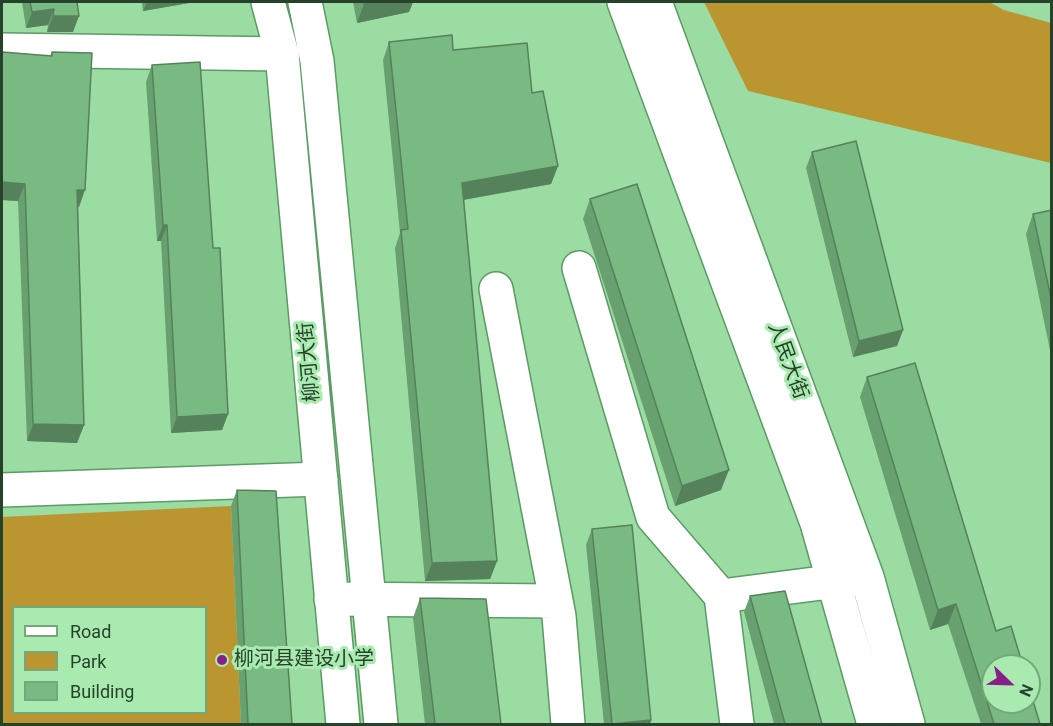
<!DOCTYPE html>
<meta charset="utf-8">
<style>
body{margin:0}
#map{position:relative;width:1053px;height:726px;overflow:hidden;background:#9bdca3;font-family:Roboto,sans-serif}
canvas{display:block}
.frame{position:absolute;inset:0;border:3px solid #27422b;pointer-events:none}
.legend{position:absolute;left:12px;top:606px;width:195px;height:108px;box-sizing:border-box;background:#a8eaaf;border:2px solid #74a77a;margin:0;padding:8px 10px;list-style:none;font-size:18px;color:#27422b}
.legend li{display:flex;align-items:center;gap:12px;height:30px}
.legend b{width:30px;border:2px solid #74a77a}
.north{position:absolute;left:981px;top:654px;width:60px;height:60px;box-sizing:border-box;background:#a8eaaf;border:2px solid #74a77a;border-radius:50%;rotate:113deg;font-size:16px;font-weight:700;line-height:24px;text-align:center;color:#27422b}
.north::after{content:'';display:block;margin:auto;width:21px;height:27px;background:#862087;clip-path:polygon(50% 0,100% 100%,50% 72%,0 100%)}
</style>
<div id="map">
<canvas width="1053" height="726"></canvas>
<div class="frame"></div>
<ul class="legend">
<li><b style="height:8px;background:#fff"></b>Road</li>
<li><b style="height:16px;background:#ba9530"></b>Park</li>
<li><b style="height:16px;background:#79ba82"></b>Building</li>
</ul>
<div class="north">N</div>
</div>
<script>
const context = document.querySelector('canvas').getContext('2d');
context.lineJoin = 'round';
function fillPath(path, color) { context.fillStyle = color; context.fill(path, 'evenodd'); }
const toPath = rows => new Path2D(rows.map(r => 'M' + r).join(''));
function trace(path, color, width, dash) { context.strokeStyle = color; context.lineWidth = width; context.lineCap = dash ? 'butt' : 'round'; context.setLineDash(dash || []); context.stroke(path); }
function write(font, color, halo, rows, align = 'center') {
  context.font = font + ' Roboto,"Noto Sans SC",sans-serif'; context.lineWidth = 6; context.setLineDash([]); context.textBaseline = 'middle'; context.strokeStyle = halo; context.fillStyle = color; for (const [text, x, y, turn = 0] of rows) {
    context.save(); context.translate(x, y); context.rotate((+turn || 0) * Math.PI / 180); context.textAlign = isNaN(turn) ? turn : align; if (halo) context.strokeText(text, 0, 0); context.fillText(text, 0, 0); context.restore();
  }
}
const green = toPath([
 [704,2,989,2,1004,10,1051,23,1051,163,748,91],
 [231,506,241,724,2,724,2,517],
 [14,608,206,608,206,712,14,712]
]);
const minor = toPath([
 [624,2,817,523,874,724],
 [655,2,867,577,908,724],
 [2,50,282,54],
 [579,268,653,517,721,596],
 [496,289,559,616,568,724],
 [2,490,321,479],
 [331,599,556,601],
 [737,724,721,596,853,579]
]);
const major = toPath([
 [268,2,282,54,343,724],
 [305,2,317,61,381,724]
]);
const wall = toPath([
 [22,2,77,2,73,32,47,32,48,25,26,28],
 [142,2,190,2,189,3,143,11],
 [353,2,413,2,409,12,357,23],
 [389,42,453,50,532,93,558,166,551,184,464,200,497,561,490,579,425,581,395,248,400,233,383,60],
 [2,52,50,56,52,52,79,207,78,207,84,425,77,443,27,441,18,201,2,200],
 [152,65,213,248,228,414,222,430,171,433,161,241,157,241,146,82],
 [812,152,903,330,897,346,853,357,806,168],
 [590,199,721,490,675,506,583,219],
 [1052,210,1052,360,1026,234,1033,214],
 [867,377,996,631,1040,724,981,724,948,624,930,630,860,397],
 [237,490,292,724,241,724,231,506],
 [592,529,651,720,650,724,604,724,586,545],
 [750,596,822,724,774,724,744,612],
 [420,598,501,724,425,724,413,618]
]);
const shadedWall = toPath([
 [147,2,190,2,189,3,143,11],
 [377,2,413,2,409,12,357,23,364,4],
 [54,9,48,25,26,28,32,12],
 [53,16,79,16,73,32,47,32],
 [558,166,551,184,456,201,462,183],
 [2,182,25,184,18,201,2,200],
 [77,190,85,190,79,207,71,207],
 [163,225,167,225,161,241,157,241],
 [903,330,897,346,853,357,859,341],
 [228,414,222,430,171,433,177,417],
 [33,424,84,425,77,443,27,441],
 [729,470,721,490,675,506,682,486],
 [497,561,490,579,425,581,432,563],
 [956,604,948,624,930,630,938,610],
 [651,720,650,724,612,724]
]);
const building = toPath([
 [30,2,77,2,79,16,53,16,54,9,32,12,30,2],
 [363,2,377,2,364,4,363,2],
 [452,35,453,50,527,43,532,93,543,91,558,166,462,183,497,561,432,563,401,230,408,229,389,42,452,35],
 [2,52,52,56,52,52,92,53,85,190,77,190,84,425,33,424,25,184,2,182,2,52],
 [200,62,213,248,220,248,228,414,177,417,167,225,163,225,152,65,200,62],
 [856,141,903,330,859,341,812,152,856,141],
 [637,184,729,470,682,486,590,199,637,184],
 [1052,210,1052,303,1033,214,1052,210],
 [915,363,996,631,1011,626,1023,666,993,666,993,702,1029,702,1029,688,1040,724,994,724,956,604,938,610,867,377,915,363],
 [237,490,276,491,292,724,248,724,237,490],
 [632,525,651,720,612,724,592,529,632,525],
 [785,591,822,724,785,724,750,596,785,591],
 [420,598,486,599,501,724,435,724,420,598]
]);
const markers = [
 [222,660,6,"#862087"]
];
const streetNames = [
 ["人民大街",787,361,70],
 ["柳河大街",310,362,-95]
];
const poiNames = [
 ["柳河县建设小学",234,660]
];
fillPath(green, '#ba9530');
trace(minor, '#5c9b65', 36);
trace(major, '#5c9b65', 36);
trace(minor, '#fff', 33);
trace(major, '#fff', 33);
fillPath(wall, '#68a070');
fillPath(shadedWall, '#55825b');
fillPath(building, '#79ba82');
trace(building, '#55825b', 1.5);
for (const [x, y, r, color] of markers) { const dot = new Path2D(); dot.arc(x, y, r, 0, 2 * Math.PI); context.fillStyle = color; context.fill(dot); trace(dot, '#a8eaaf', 2); }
write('20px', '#27422b', '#a8eaaf', streetNames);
write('20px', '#27422b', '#a8eaaf', poiNames, 'left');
</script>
